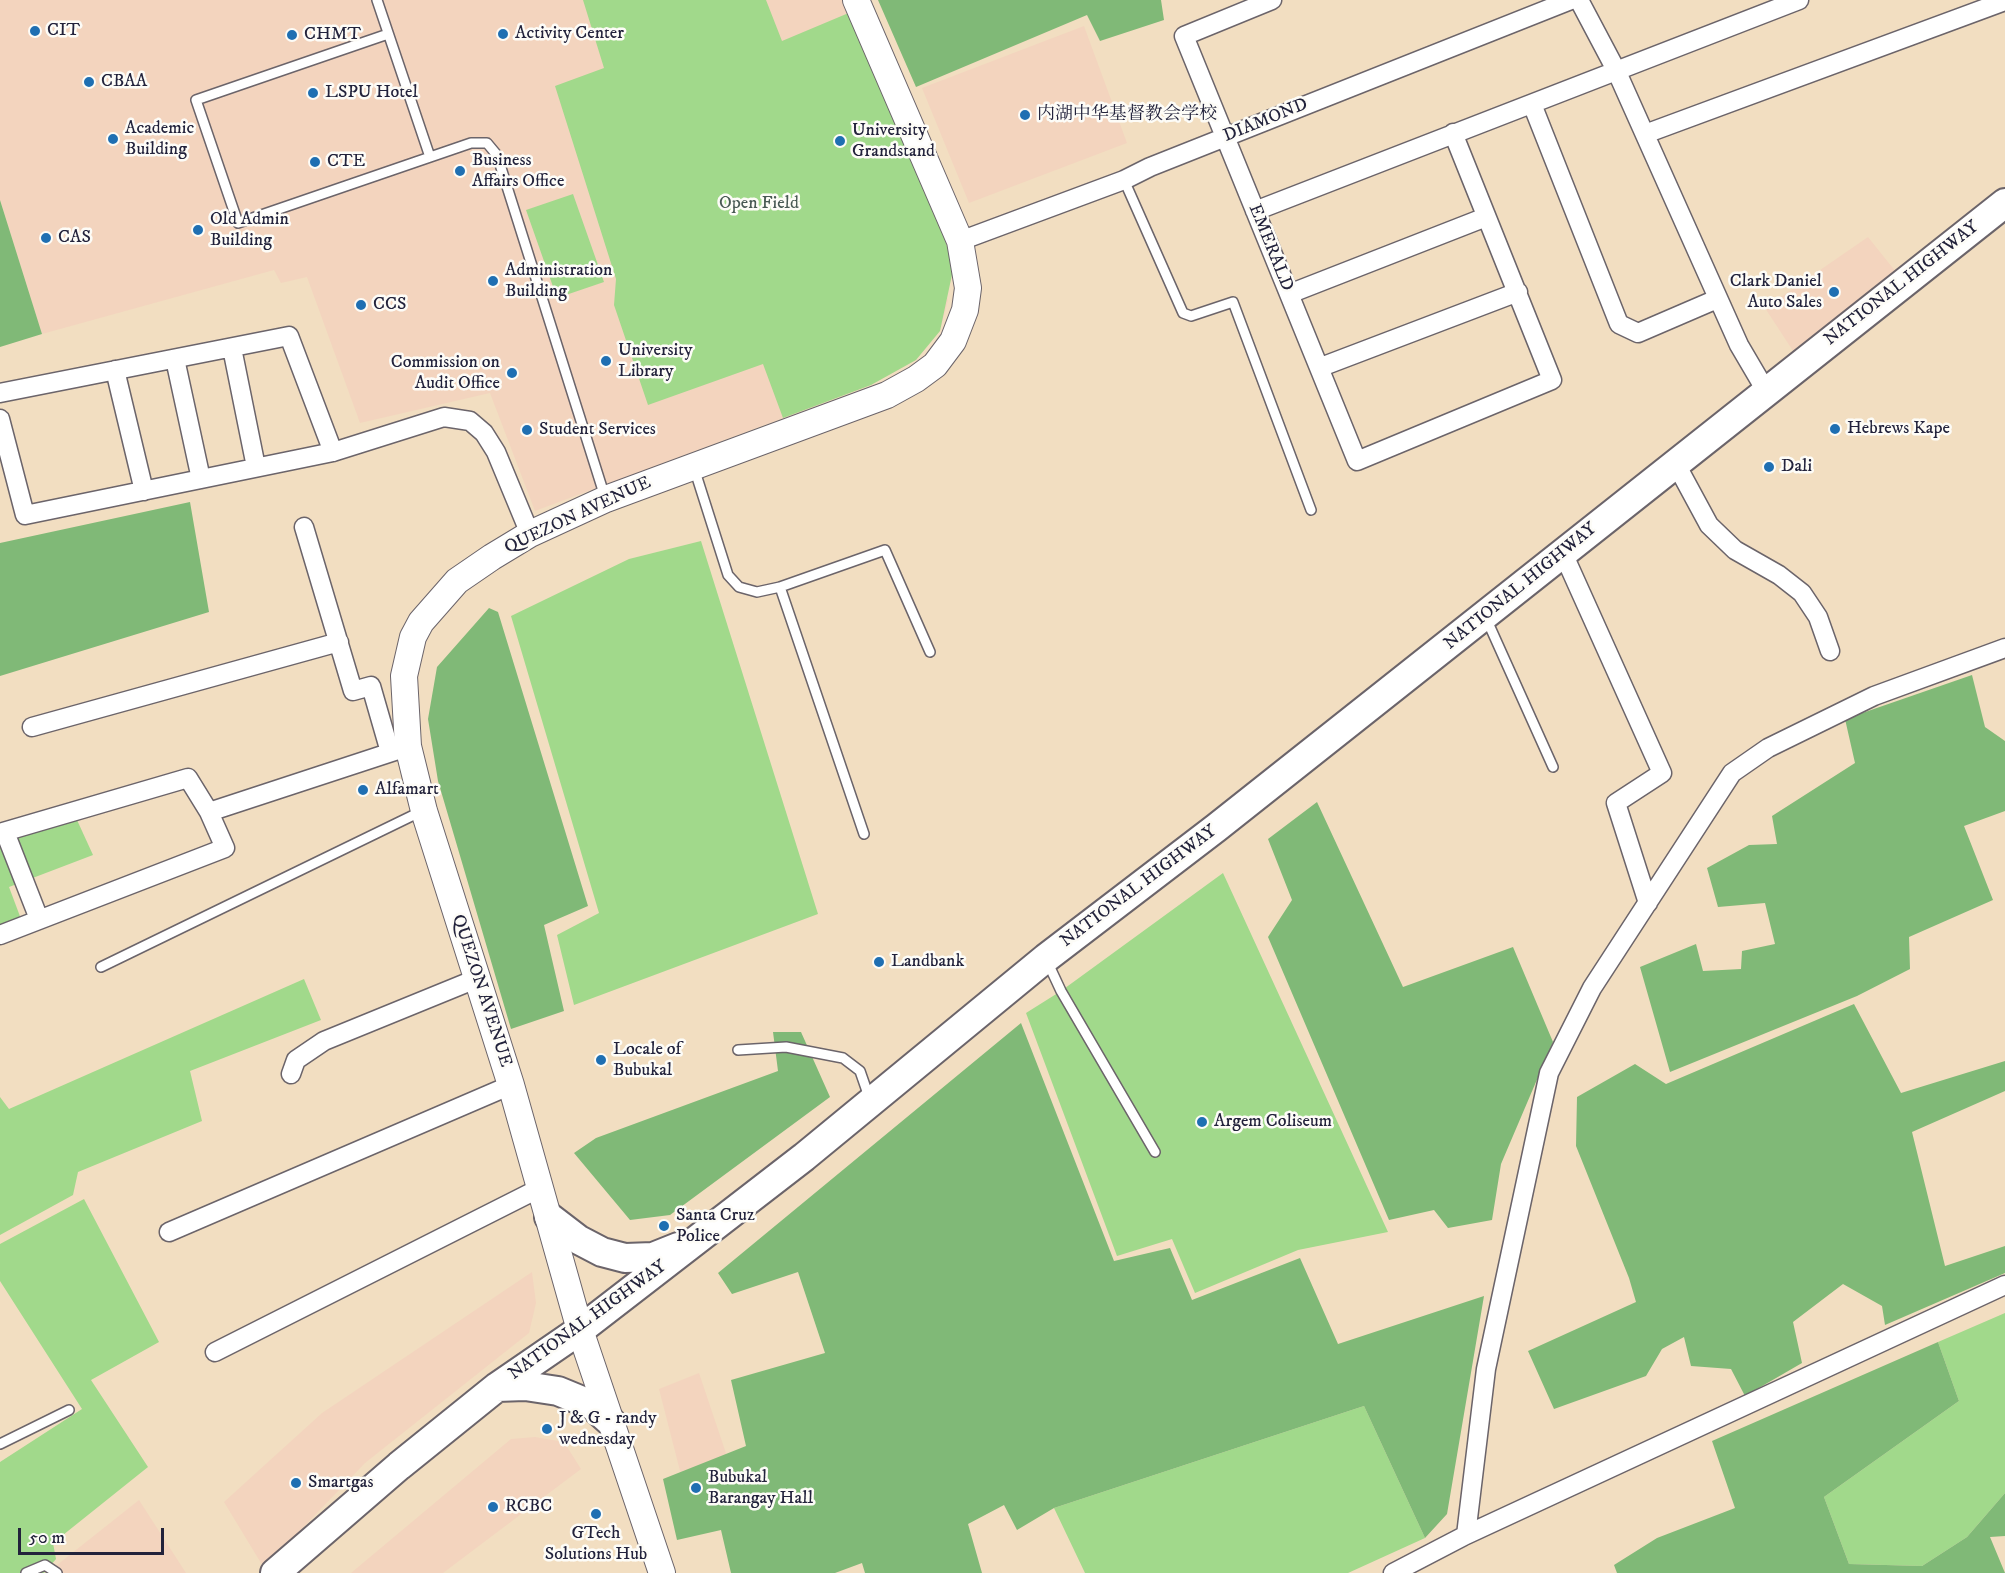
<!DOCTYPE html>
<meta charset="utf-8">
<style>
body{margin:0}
#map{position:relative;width:2005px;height:1573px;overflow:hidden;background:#f2dec1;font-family:"IM FELL DW Pica",serif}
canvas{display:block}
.scale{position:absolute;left:18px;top:1528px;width:146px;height:27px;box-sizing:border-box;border:3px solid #22223b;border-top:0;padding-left:8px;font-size:18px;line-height:21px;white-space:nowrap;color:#22223b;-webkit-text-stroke:4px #fdfcf7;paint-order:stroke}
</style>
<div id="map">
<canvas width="2005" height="1573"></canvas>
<div class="scale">50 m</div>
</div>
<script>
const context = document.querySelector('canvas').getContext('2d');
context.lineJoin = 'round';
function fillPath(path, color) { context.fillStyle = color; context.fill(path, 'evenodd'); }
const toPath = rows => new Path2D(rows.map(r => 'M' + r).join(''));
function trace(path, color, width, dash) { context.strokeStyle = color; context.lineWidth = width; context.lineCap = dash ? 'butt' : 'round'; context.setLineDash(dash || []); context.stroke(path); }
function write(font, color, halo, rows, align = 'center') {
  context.font = font + ' "IM FELL DW Pica","Noto Serif SC",serif'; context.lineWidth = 5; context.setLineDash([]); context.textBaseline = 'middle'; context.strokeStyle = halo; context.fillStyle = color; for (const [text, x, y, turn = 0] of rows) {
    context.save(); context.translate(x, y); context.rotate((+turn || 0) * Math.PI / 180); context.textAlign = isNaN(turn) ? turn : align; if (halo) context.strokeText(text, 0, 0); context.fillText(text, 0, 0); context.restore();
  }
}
const built = toPath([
 [0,0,846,0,948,300,940,331,916,360,871,385,535,511,490,393,360,423,307,277,281,283,274,270,42,334,0,200],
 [1084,26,1127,143,969,203,922,88],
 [1868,237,1900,277,1797,357,1765,308],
 [532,1272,536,1303,529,1333,365,1463,264,1568,224,1502,322,1413],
 [699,1373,736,1483,688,1502,659,1389],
 [535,1437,564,1442,581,1469,443,1573,351,1573,511,1439],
 [139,1500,186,1573,47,1573]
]);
const green = toPath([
 [583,0,766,0,782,41,851,12,944,235,953,270,940,331,916,360,871,385,783,418,763,364,648,405,614,305,616,279,555,86,604,68],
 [573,194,604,282,557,298,526,210],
 [701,541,818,914,574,1005,557,935,599,913,511,616,629,559],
 [77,820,93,855,9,887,21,919,0,928,0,830],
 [1223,873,1388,1232,1298,1250,1195,1293,1172,1239,1117,1256,1026,1013,1061,991],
 [304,979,321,1020,190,1071,202,1121,78,1172,73,1195,0,1235,0,1097,9,1109],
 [84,1199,159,1342,91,1380,148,1467,53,1543,56,1559,44,1573,0,1573,0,1462,82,1409,0,1281,0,1244],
 [2005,1313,2005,1493,1967,1537,1922,1566,1849,1564,1824,1497,1959,1401,1938,1342],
 [1364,1406,1425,1538,1348,1573,1085,1573,1054,1508]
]);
const forest = toPath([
 [878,0,1161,0,1164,20,1100,41,1087,15,916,87],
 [0,200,42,334,0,347],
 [190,502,209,612,0,676,0,543],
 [489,608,498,612,588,906,544,925,564,1011,511,1029,438,781,428,719,437,667],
 [1972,675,1985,727,2005,741,2005,811,1964,826,1993,900,1909,937,1910,969,1857,996,1670,1072,1640,967,1696,944,1703,971,1741,969,1742,951,1775,944,1765,903,1718,907,1707,868,1749,845,1777,844,1772,816,1855,763,1845,719],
 [1317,802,1403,987,1513,947,1553,1042,1501,1164,1492,1220,1448,1228,1434,1210,1389,1220,1268,937,1292,900,1268,839],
 [1854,1004,1901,1093,2005,1061,2005,1091,1912,1132,1945,1266,2005,1246,2005,1273,1885,1325,1882,1306,1843,1284,1793,1322,1802,1363,1745,1396,1731,1369,1691,1366,1684,1337,1662,1349,1646,1376,1554,1409,1528,1351,1636,1302,1629,1278,1576,1146,1577,1097,1635,1064,1666,1084],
 [1021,1023,1114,1261,1170,1248,1192,1300,1300,1258,1338,1344,1484,1296,1447,1514,1425,1538,1364,1406,1054,1508,1017,1530,1004,1505,968,1524,982,1573,865,1573,862,1563,835,1573,731,1573,721,1530,677,1540,663,1479,746,1446,731,1380,825,1353,798,1272,732,1294,718,1273],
 [773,1032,801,1032,830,1097,670,1215,630,1220,574,1153,596,1138,778,1071],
 [1938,1342,1959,1401,1824,1497,1849,1564,1922,1566,1967,1537,2005,1493,2005,1536,1990,1537,2005,1573,1617,1573,1614,1565,1657,1538,1735,1508,1712,1441]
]);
const lane = toPath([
 [377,0,430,157],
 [388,34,196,100,238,223,471,143,487,143,497,155,605,497],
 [1124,180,1183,313,1191,316,1233,302,1311,510],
 [694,468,728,575,739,587,757,592,780,587,864,834],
 [780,587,885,550,930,652],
 [1486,618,1553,767],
 [1047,961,1061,991,1155,1152],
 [101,967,422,811],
 [738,1050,786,1047,843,1058,860,1071,869,1097],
 [0,1444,69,1410],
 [26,1573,45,1565,57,1573]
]);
const street = toPath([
 [1272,0,1184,36,1357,461,1552,380,1453,133],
 [1579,0,1616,70,1739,345,1766,391],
 [1532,104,1619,324,1638,333,1717,299],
 [1645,134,2005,1],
 [1255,211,1799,0],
 [960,241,1124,180,1150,167,1571,0],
 [1289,294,1486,217],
 [232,348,256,467],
 [175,359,201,479],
 [1321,367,1518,292],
 [115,370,144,491],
 [0,393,289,336,333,452],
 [0,419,25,515,333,452,444,417,470,421,484,433,496,452,530,534],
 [1676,464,1709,525,1735,550,1779,575,1802,593,1818,617,1830,651],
 [304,527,353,691,371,686,390,752],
 [1563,553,1662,773,1616,803,1648,903],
 [32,727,339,642],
 [209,812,401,749],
 [5,832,39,919],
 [0,833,188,778,209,812,225,848,0,935],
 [291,1074,296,1060,324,1041,476,979],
 [169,1232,511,1085],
 [215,1352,540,1188],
 [1466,1535,1486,1369,1549,1073,1592,988,1732,773,1768,748,1874,696,2005,648],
 [1393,1573,1466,1535,2005,1285]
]);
const secondary = toPath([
 [662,1573,580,1330,511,1085,424,811,408,746,404,676,413,637,421,622,457,581,492,557,530,534,606,499,887,395,916,379,935,365,953,341,965,310,968,288,960,241,856,0]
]);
const primary = toPath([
 [549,1217,579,1240,602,1252,625,1258,653,1257,678,1247],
 [497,1387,525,1386,558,1391,592,1405,611,1422],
 [275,1573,399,1466,497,1387,580,1330,804,1157,1046,958,1216,828,2005,203]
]);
const markers = [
 [35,31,6,"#1f6fb2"],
 [503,34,6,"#1f6fb2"],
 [292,35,6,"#1f6fb2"],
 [89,82,6,"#1f6fb2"],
 [313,93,6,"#1f6fb2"],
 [1025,115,6,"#1f6fb2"],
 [113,139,6,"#1f6fb2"],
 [840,141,6,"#1f6fb2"],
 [315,162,6,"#1f6fb2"],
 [460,171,6,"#1f6fb2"],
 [198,230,6,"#1f6fb2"],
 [46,238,6,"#1f6fb2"],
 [493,281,6,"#1f6fb2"],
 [1834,292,6,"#1f6fb2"],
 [361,305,6,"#1f6fb2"],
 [606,361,6,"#1f6fb2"],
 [512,373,6,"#1f6fb2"],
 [1835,429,6,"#1f6fb2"],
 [527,430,6,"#1f6fb2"],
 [1769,467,6,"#1f6fb2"],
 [363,790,6,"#1f6fb2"],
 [879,962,6,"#1f6fb2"],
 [601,1060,6,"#1f6fb2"],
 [1202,1122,6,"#1f6fb2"],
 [664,1226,6,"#1f6fb2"],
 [547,1429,6,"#1f6fb2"],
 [296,1483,6,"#1f6fb2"],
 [696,1488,6,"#1f6fb2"],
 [493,1507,6,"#1f6fb2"],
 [596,1514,6,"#1f6fb2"]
];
const poiNames = [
 ["CIT",47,31],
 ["Activity Center",515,34],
 ["CHMT",304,35],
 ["CBAA",101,82],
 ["LSPU Hotel",325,93],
 ["内湖中华基督教会学校",1037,115],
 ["Academic",125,129],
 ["Building",125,150],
 ["University",852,131],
 ["Grandstand",852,152],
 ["Business",472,161],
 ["Affairs Office",472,182],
 ["CTE",327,162],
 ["Old Admin",210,220],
 ["Building",210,241],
 ["CAS",58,238],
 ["Administration",505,271],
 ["Building",505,292],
 ["Clark Daniel",1822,282,"right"],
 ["Auto Sales",1822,303,"right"],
 ["CCS",373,305],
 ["University",618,351],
 ["Library",618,372],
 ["Commission on",500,363,"right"],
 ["Audit Office",500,384,"right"],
 ["Hebrews Kape",1847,429],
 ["Student Services",539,430],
 ["Dali",1781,467],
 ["Alfamart",375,790],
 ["Landbank",891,962],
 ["Locale of",613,1050],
 ["Bubukal",613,1071],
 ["Argem Coliseum",1214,1122],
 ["Santa Cruz",676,1216],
 ["Police",676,1237],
 ["J & G - randy",559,1419],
 ["wednesday",559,1440],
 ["Bubukal",708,1478],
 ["Barangay Hall",708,1499],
 ["Smartgas",308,1483],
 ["RCBC",505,1507],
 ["GTech",596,1534,"center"],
 ["Solutions Hub",596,1555,"center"]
];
const streetNames = [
 ["DIAMOND",1266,121,-22],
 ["EMERALD",1270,248,68],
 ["NATIONAL HIGHWAY",1902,284,-38],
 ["QUEZON AVENUE",578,516,-25],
 ["NATIONAL HIGHWAY",1521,587,-39],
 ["NATIONAL HIGHWAY",1139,887,-37],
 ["QUEZON AVENUE",481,991,72],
 ["NATIONAL HIGHWAY",588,1321,-36]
];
const parkNames = [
 ["Open Field",759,204]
];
fillPath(built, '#f3d4be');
fillPath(green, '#a1d98b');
fillPath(forest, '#80b977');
trace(lane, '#6b646a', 12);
trace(street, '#6b646a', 21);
trace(secondary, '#6b646a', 28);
trace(primary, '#6b646a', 32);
trace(lane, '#fff', 9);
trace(street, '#fff', 18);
trace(secondary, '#fff', 26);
trace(primary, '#fff', 28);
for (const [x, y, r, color] of markers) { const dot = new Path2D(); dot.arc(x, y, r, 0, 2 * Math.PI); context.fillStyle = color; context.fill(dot); trace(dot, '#fdfcf7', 2); }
write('18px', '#22223b', '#fdfcf7', poiNames, 'left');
write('18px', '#22223b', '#fdfcf7', streetNames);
write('18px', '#485953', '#fdfcf7', parkNames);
</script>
